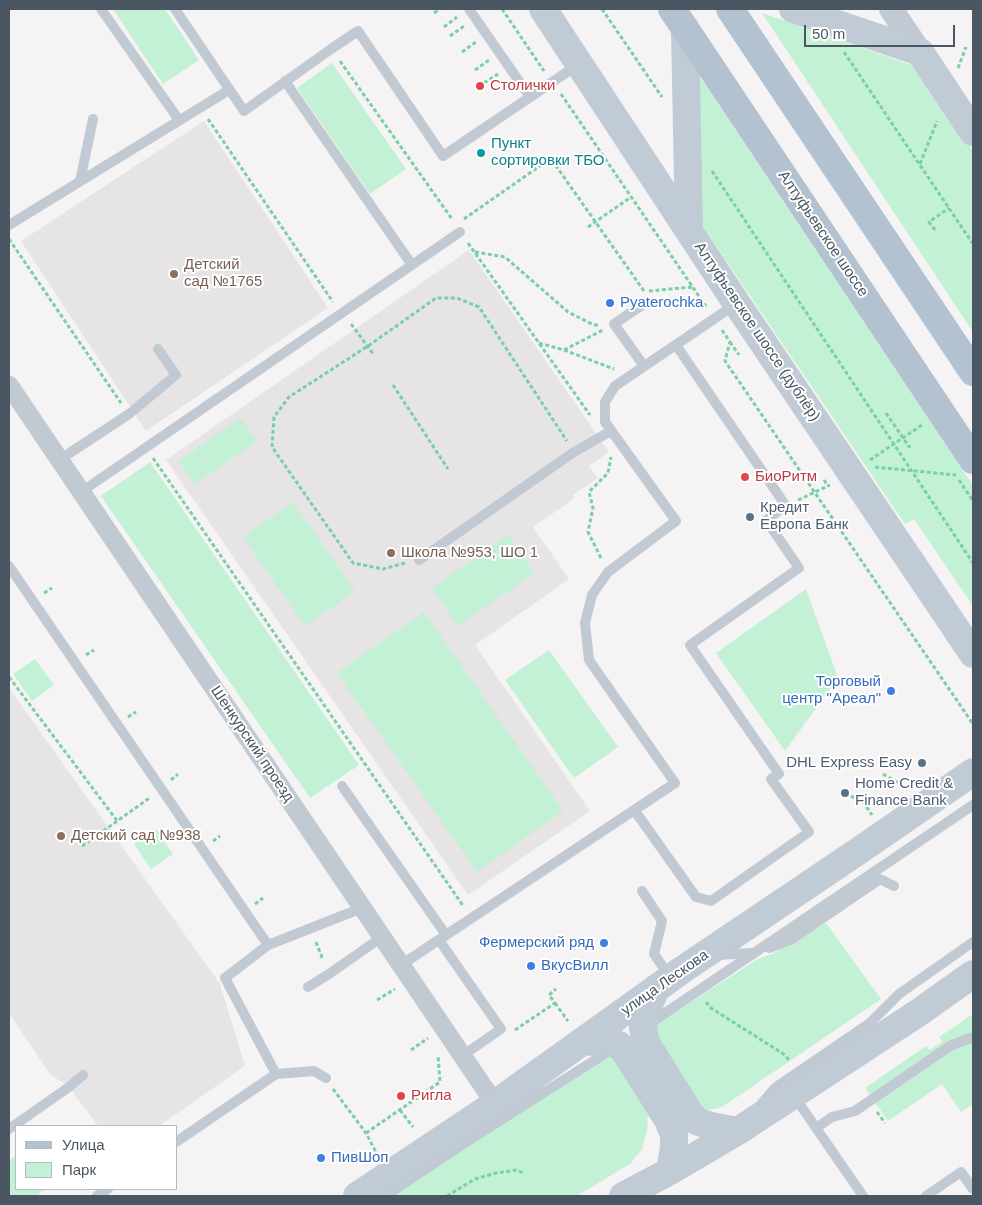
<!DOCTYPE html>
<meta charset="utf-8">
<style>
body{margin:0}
#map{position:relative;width:982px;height:1205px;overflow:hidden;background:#f5f3f3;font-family:Helvetica,sans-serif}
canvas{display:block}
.frame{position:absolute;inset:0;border:10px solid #4a5661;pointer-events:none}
.legend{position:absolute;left:15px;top:1125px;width:162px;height:65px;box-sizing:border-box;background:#fff;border:1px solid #b7bbc0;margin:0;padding:6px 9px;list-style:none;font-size:15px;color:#4a5661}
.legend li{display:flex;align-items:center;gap:10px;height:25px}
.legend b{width:25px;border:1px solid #b7bbc0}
.scale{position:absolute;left:804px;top:25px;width:151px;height:22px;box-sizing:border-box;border:2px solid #4a5661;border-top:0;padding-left:6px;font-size:15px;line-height:18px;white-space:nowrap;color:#4a5661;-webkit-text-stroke:4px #fff;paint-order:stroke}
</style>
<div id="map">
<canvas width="982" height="1205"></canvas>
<div class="frame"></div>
<ul class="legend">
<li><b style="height:6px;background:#b3c2d1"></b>Улица</li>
<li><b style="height:14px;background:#c3f1d5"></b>Парк</li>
</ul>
<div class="scale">50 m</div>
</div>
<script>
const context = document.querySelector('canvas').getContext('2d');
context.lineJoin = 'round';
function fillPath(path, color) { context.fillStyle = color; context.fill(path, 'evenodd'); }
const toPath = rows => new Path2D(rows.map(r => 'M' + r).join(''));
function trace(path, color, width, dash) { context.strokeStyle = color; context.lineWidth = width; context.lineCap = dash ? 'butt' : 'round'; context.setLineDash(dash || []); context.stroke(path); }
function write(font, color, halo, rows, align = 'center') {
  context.font = font + ' Helvetica,sans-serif'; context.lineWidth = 4; context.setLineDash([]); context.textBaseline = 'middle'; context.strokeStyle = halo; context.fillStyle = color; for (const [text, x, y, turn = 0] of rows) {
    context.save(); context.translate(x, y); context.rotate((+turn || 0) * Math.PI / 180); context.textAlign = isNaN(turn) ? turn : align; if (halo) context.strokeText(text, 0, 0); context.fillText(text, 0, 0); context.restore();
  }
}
const education = toPath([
 [204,121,328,308,146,431,21,241],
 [469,250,609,452,589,466,598,478,573,495,575,498,533,527,569,579,475,645,590,811,468,895,166,460],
 [9,688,220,984,245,1066,159,1126,98,1126,69,1087,50,1074,9,1013]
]);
const green = toPath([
 [113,9,165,9,199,60,163,84],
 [762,13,917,67,973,151,973,332],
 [332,63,406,169,370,194,297,88],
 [700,77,973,485,973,606,914,519,905,524,704,228,700,219],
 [240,418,257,441,195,484,179,461],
 [150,462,359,765,310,798,101,496],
 [293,502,355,591,305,626,243,537],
 [508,535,534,573,458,626,432,588],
 [806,589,838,678,785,751,716,653],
 [424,612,563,811,477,872,337,673],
 [549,650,618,747,574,778,505,680],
 [35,659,54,685,32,701,13,674],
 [156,829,173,854,151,869,134,844],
 [826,923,881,999,725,1105,719,1108,707,1110,695,1107,654,1036,657,1024,758,959,772,954],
 [973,1014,973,1104,961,1112,942,1084,888,1121,865,1088,926,1046,929,1050,942,1042,939,1037],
 [614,1054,646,1103,648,1116,647,1131,642,1149,631,1163,577,1196,387,1196],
 [16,1156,16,1189,46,1189,36,1196,9,1196,9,1161]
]);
const path = toPath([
 [502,9,544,71],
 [602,9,662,97],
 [434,13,440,9],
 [444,27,457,17],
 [450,36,464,26],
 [462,52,476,42],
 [844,52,973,244],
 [340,61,452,219],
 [958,68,966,47],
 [475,70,489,60],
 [484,83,498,74],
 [561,94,707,308],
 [208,119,333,302],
 [920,164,937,121],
 [712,171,973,563],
 [464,219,544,163,554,163,644,291],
 [588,227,631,197],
 [935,230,929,222,949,208],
 [9,239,121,403],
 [468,243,590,415],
 [475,252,505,257,568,312,594,325,599,325],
 [649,291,692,287],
 [351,324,355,329,373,354],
 [722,330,730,342,725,361,973,724],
 [730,342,739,355],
 [539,343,564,350,614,369],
 [564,350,603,330],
 [393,385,448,469],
 [886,413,910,448],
 [153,458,464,907],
 [870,460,922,425],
 [875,467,956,475],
 [824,480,828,486],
 [959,480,973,501],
 [798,500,830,485],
 [9,527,9,526],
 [601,558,588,532,593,508,589,492,608,473,611,457],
 [405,563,383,569,353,563,272,447,274,417,289,397,368,346,436,298,457,298,479,307,567,441],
 [44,593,52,588],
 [86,655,94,650],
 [9,677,118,822],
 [128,717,136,712],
 [883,774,908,789],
 [171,780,178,774],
 [851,796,864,803,872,815],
 [213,841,220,836],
 [82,846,151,797],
 [255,904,263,898],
 [316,942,323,960],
 [377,1000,395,989],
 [706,1002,711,1008,785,1055,789,1060],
 [555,1003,568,1021],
 [515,1030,555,1003,549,995,556,989],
 [411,1050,428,1038],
 [333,1089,366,1133,377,1154],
 [400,1110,413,1127],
 [877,1112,885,1123],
 [366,1133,440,1082,438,1055],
 [447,1196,475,1179,496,1173,517,1170,525,1174]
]);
const service = toPath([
 [101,9,179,120],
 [175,9,244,111,331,49,358,31,443,156,579,64],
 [469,9,530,97],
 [285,81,412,265],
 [80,181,93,119],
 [9,225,229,90],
 [642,305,614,324,644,366],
 [59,460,129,414,176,375,158,349],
 [81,492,460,232],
 [419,560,574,452,611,431],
 [9,566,268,945,362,908],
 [342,786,446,935],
 [635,811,696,897,711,901,809,832,771,779,779,774,690,645,799,568,766,520,786,506,676,345],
 [642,891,662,921,654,954,670,977],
 [439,940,501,1029,462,1056],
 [769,948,792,939,880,879,894,886],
 [717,955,753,953],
 [401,965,675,783,589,660,585,623,592,595,608,572,676,521,605,422,605,402,615,386,736,304],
 [308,987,329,974,382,937],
 [649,1024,973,805],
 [276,1074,314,1071,326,1078],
 [794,1096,863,1196],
 [762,1103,775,1088,870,1023,899,994,973,942],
 [816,1128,832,1117,855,1111,950,1046,970,1038,973,1037],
 [9,1129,69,1087,83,1075],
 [176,1142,276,1074,225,978,268,945],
 [97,1196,108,1189],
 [385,1196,463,1144,614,1048],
 [926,1196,961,1172,973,1189]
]);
const minor = toPath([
 [9,385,495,1104]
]);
const tertiary = toPath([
 [891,9,920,52]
]);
const secondary = toPath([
 [543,9,737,304,973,654],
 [793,9,920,52,973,132],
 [685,28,689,231],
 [656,988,644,1018,643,1028,646,1043,687,1109,696,1121,711,1126,738,1131],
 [581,1042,607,1041,619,1045,627,1055,668,1120,674,1135,674,1148,670,1171],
 [357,1196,495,1104,682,970,860,850,973,772],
 [623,1196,670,1171,738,1131,918,1013,973,974]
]);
const primary = toPath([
 [672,9,973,460],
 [730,9,973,372]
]);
const markers = [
 [480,86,5,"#e0444e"],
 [481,153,5,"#0f9aa8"],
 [174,274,5,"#8d6e63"],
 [610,303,5,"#3f7fe0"],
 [745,477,5,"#e0444e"],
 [750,517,5,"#5c6f8a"],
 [391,553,5,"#8d6e63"],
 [891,691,5,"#3f7fe0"],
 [922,763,5,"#5c6f8a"],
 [845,793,5,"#5c6f8a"],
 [61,836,5,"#8d6e63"],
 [604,943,5,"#3f7fe0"],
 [531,966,5,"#3f7fe0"],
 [401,1096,5,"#e0444e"],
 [321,1158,5,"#3f7fe0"]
];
const healthNames = [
 ["Столички",490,86],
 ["БиоРитм",755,477],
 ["Ригла",411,1096]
];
const cultureNames = [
 ["Пункт",491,144],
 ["сортировки ТБО",491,161]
];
const streetNames = [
 ["Алтуфьевское шоссе",823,234,56],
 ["Алтуфьевское шоссе (дублёр)",757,332,56],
 ["Шенкурский проезд",252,744,56],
 ["улица Лескова",665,983,-35]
];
const educationNames = [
 ["Детский",184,265],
 ["сад №1765",184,282],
 ["Школа №953, ШО 1",401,553],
 ["Детский сад №938",71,836]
];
const shopNames = [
 ["Pyaterochka",620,303],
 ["Торговый",881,682,"right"],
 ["центр \"Ареал\"",881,699,"right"],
 ["Фермерский ряд",594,943,"right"],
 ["ВкусВилл",541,966],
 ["ПивШоп",331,1158]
];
const serviceNames = [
 ["Кредит",760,508],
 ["Европа Банк",760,525],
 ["DHL Express Easy",912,763,"right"],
 ["Home Credit &",855,784],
 ["Finance Bank",855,801]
];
fillPath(education, '#e6e4e5');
fillPath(green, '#c3f1d5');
trace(path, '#7ad0a6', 3, [4, 2.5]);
trace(service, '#c1cad2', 10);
trace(minor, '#c1cad2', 19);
trace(tertiary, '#c1cad2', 24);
trace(secondary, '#c1cbd6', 28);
trace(primary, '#b3c2d1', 28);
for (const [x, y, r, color] of markers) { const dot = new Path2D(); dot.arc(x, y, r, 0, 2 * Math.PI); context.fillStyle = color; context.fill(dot); trace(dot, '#fff', 2); }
write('15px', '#be3a42', '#fff', healthNames, 'left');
write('15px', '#0d838f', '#fff', cultureNames, 'left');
write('15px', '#4a5661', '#fff', streetNames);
write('15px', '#785e54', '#fff', educationNames, 'left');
write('15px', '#366cbe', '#fff', shopNames, 'left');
write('15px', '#4e5e75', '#fff', serviceNames, 'left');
</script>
